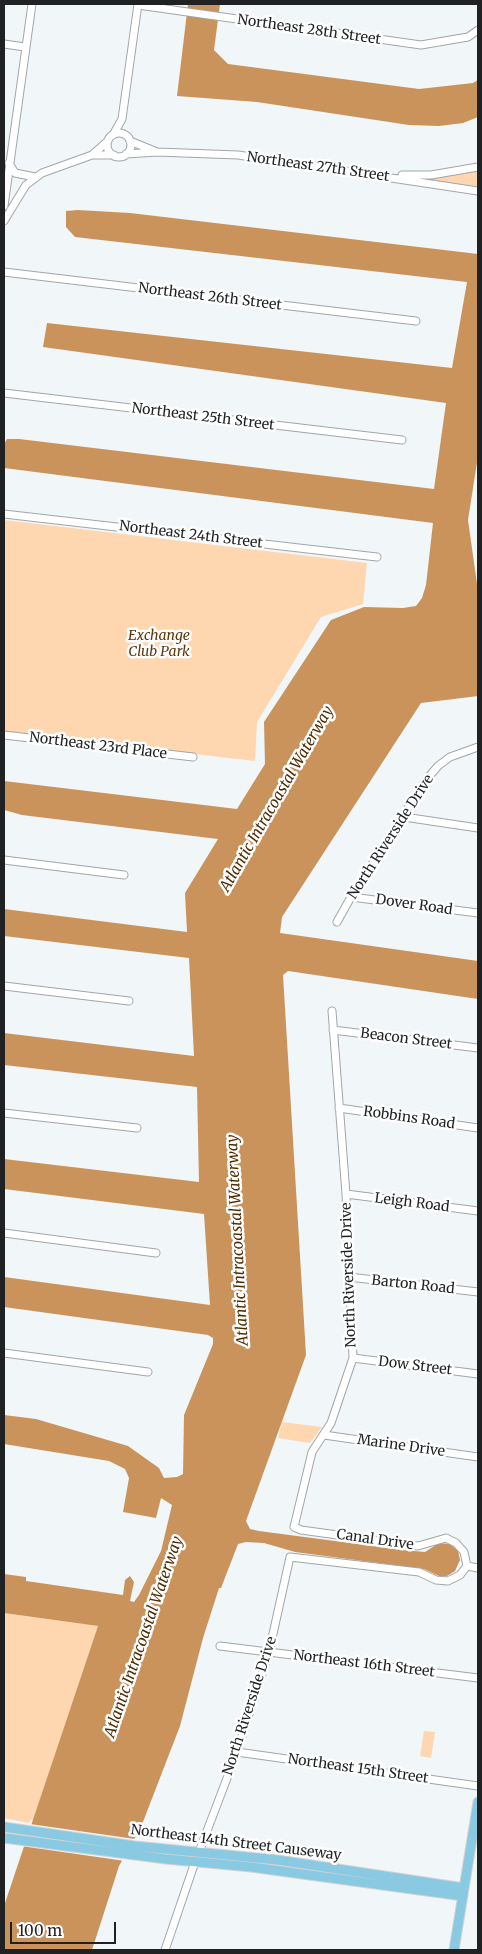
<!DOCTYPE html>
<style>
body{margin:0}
#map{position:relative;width:482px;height:1954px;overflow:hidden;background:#f1f6f8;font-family:Merriweather,serif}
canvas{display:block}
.frame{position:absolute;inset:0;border:5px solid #1f2122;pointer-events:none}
.scale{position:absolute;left:10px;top:1922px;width:106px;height:22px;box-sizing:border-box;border:2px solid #1f2122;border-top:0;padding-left:6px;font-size:15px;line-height:18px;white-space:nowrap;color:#1f2122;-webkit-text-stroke:4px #fff;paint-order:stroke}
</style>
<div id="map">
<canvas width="482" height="1954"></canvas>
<div class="frame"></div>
<div class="scale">100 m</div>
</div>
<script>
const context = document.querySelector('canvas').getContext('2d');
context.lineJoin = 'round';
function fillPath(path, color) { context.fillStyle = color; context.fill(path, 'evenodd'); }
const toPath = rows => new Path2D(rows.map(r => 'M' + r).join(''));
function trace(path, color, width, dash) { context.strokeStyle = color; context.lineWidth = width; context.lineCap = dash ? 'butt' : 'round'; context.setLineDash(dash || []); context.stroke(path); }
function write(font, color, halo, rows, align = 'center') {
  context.font = font + ' Merriweather,serif'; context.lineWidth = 5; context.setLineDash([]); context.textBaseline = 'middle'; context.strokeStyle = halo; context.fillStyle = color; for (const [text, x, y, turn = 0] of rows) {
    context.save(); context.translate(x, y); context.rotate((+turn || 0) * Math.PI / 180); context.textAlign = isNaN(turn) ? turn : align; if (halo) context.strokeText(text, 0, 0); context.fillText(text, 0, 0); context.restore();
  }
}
const green = toPath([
 [478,167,478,192,422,182,431,175],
 [4,520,367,563,363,604,321,617,257,722,255,761,4,732],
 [282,1422,322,1427,310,1443,278,1438],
 [4,1613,98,1626,33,1820,31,1819,29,1823,4,1818],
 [424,1731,435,1732,431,1758,420,1756]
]);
const water = toPath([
 [188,4,220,4,214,50,228,64,419,89,473,83,478,80,478,117,463,123,439,126,409,125,257,102,177,96],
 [78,210,130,213,478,254,478,456,468,520,478,591,478,696,421,703,282,917,280,933,478,961,478,999,288,971,283,975,306,1355,246,1521,250,1529,259,1531,403,1550,425,1552,439,1543,450,1544,458,1551,460,1560,455,1571,447,1576,439,1576,424,1569,295,1552,264,1543,246,1542,238,1544,221,1588,219,1588,203,1638,180,1726,141,1827,119,1866,92,1950,4,1950,4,1906,98,1626,4,1613,4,1574,26,1577,26,1581,123,1595,125,1580,130,1576,134,1582,130,1601,134,1602,139,1595,161,1551,172,1505,161,1498,156,1518,123,1512,129,1478,125,1469,109,1461,4,1444,4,1415,36,1419,128,1446,159,1468,164,1478,177,1477,183,1474,184,1415,213,1344,213,1338,208,1335,4,1307,4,1277,210,1305,204,1214,4,1189,4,1159,199,1182,197,1087,4,1065,4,1033,194,1056,189,958,4,936,4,909,187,932,185,893,218,839,22,815,4,810,4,781,237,809,265,764,264,722,331,620,364,607,403,608,416,606,422,598,426,585,433,523,4,468,4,444,7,439,19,439,434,489,446,403,43,347,47,323,452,368,467,282,75,237,66,227,66,211]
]);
const pier = toPath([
 [30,1824,135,1839,135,1844,125,1861,21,1846]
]);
const minor = toPath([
 [138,5,421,45,468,37,478,30],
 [4,44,25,47],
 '107 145a12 12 0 1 1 24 0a12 12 0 1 1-24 0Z',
 [113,135,122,119,138,4],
 [157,152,238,155,478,191],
 [126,154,157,152,130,141],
 [92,155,108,141],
 [9,163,15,173,35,177],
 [402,175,431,175,478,167],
 [4,206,32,4],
 [4,221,26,185,42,173,92,155,114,155],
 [4,272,416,321],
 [4,393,402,440],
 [4,514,377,557],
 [4,735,193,757],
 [404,817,478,828],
 [4,860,124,875],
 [351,897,478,913],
 [337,922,351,897,426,780,438,766,450,757,478,747],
 [4,986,129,1001],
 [333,1030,478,1048],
 [339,1108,478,1128],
 [4,1113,137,1128],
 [346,1194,478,1211],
 [4,1233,156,1253],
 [349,1277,478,1292],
 [4,1353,148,1372],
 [353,1358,478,1374],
 [324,1435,478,1457],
 [467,1566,478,1568],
 [220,1646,478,1678],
 [237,1752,478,1786],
 [199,1852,237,1752,269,1652,290,1557,419,1572,436,1580,448,1581,460,1575,467,1566,464,1552,456,1543,446,1538,418,1546,301,1530,294,1527,312,1452,331,1423,353,1358,346,1194,332,1011],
 [165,1950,195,1862]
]);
const major = toPath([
 [4,1827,135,1846,278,1860,464,1888],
 [4,1838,166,1859,251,1867,463,1896],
 [454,1950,478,1802]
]);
const streetNames = [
 ["Northeast 28th Street",309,30,8],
 ["Northeast 27th Street",318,167,8],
 ["Northeast 26th Street",210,297,7],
 ["Northeast 25th Street",203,417,7],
 ["Northeast 24th Street",191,535,7],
 ["Northeast 23rd Place",98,746,7],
 ["North Riverside Drive",391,837,-57],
 ["Dover Road",414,905,8],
 ["Beacon Street",406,1039,7],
 ["Robbins Road",409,1118,8],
 ["Leigh Road",412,1203,7],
 ["North Riverside Drive",349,1275,-92],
 ["Barton Road",413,1285,6],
 ["Dow Street",415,1366,7],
 ["Marine Drive",401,1446,8],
 ["Canal Drive",375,1540,8],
 ["Northeast 16th Street",364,1664,7],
 ["North Riverside Drive",250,1706,-72],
 ["Northeast 15th Street",358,1769,8],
 ["Northeast 14th Street Causeway",236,1843,7]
];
const parkNames = [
 ["Exchange",159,636],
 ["Club Park",159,652]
];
const waterNames = [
 ["Atlantic Intracoastal Waterway",277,799,-60],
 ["Atlantic Intracoastal Waterway",238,1240,-93],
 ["Atlantic Intracoastal Waterway",144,1637,-71]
];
fillPath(green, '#fed6af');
fillPath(water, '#c9935b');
fillPath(pier, '#f1f6f8');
trace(minor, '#a2a6a8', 9);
trace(major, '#d2d3d3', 11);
trace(minor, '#fff', 7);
trace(major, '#8ac9e2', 9);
write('14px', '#1f2122', '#fff', streetNames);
write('italic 14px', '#5d390c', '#fff', parkNames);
write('italic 15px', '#4f2c00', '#fff', waterNames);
</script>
